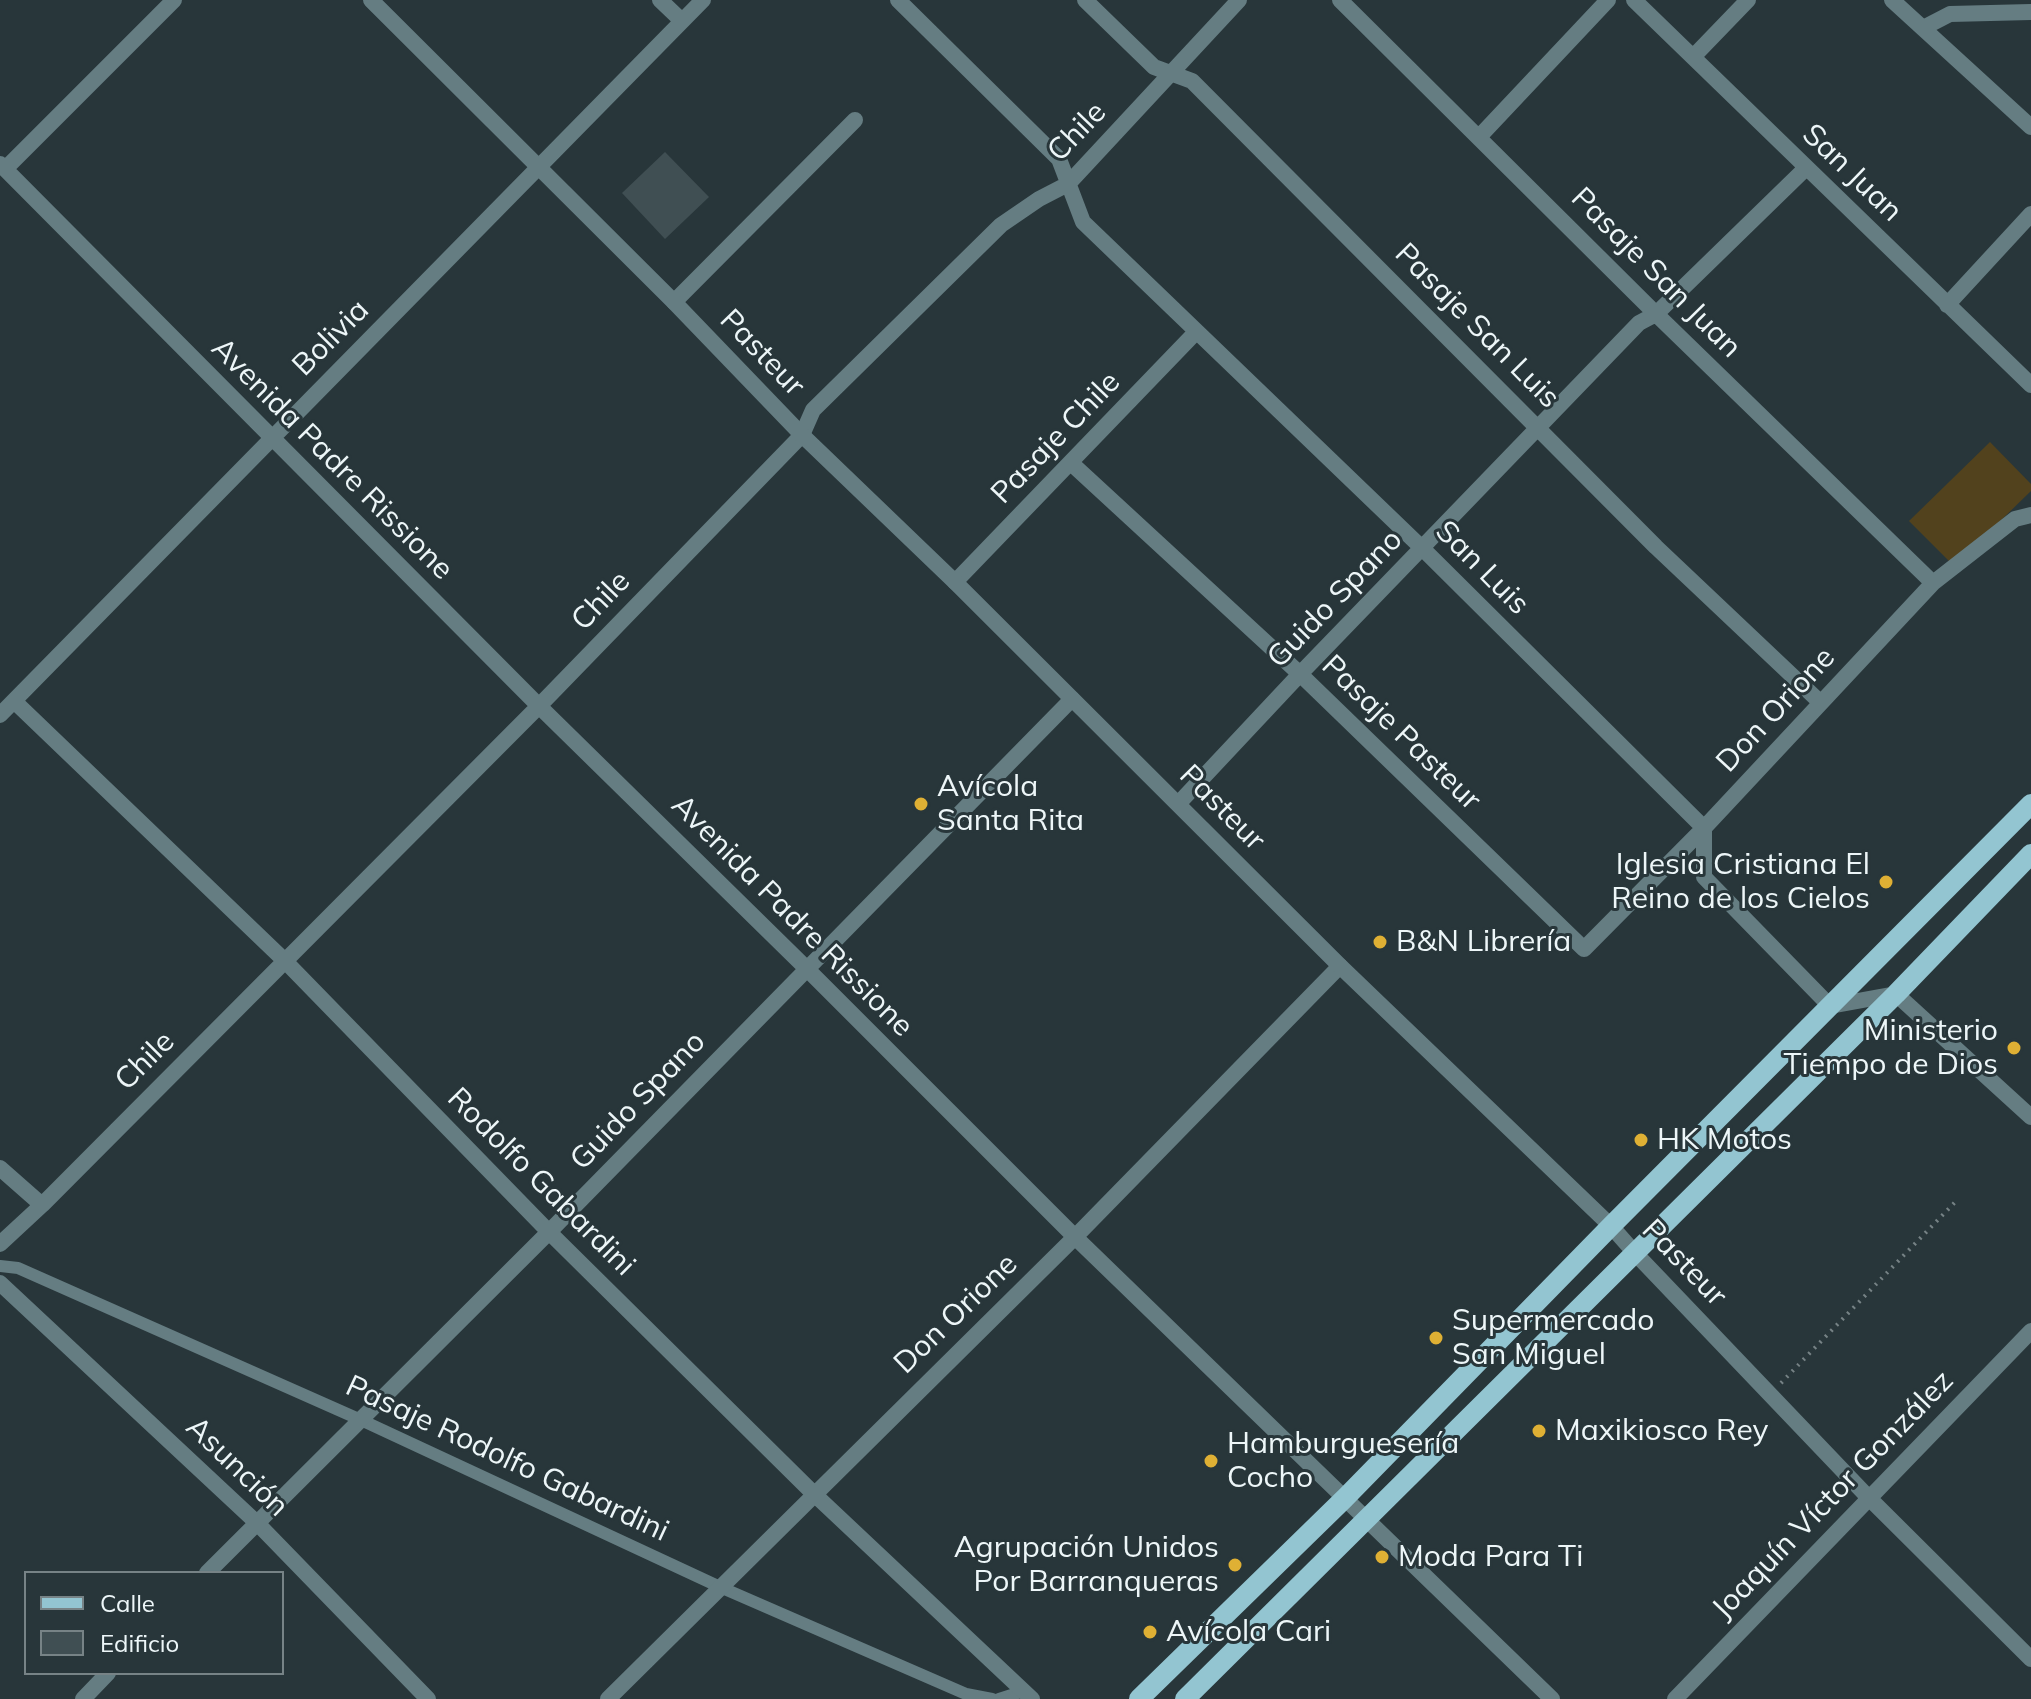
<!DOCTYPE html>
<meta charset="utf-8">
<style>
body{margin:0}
#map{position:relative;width:2031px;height:1699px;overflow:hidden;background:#28363a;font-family:Mulish,sans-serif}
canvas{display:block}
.legend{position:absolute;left:24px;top:1571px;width:260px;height:104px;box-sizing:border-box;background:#28363a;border:2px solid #778386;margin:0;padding:10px 14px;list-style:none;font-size:24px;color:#edf6f8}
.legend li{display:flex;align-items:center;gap:16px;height:40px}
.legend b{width:40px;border:2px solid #778386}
</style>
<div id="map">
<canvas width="2031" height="1699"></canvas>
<ul class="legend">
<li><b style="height:10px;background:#93c5d1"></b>Calle</li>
<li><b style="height:22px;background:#404f53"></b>Edificio</li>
</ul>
</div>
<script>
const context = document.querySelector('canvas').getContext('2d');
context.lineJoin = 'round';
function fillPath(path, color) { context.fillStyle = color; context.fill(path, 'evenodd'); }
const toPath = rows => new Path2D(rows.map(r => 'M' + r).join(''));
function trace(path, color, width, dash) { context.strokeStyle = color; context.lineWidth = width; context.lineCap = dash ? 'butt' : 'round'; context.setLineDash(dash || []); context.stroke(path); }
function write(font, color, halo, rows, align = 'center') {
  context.font = font + ' Mulish,sans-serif'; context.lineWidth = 6; context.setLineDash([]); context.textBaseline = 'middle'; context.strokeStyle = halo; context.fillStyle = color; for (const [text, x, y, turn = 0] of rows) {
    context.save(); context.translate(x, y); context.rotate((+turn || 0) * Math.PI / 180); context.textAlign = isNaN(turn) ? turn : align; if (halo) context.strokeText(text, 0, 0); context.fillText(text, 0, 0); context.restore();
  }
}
const green = toPath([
 [1990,442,2031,484,2031,491,1954,566,1909,521]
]);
const building = toPath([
 [665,152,709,197,665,239,622,193]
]);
const path = toPath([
 [1781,1383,1958,1199]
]);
const service = toPath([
 [0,1266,18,1268,361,1420,720,1587,966,1694,992,1699],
 [999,1699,1024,1691]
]);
const minor = toPath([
 [660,0,682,21],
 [898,0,1059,159,1083,222,1423,549,1704,828,1704,877,1830,1006,1896,994,2031,1117],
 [1085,0,1154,67,1192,81,1656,547,1821,703],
 [1340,0,1656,314,1933,583],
 [1634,0,2031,385],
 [1892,0,2031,127],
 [1923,28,1950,14,2031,12],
 [1693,57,1748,0],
 [1479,137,1608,0],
 [0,164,539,706,806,968,1075,1237,1552,1699],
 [5,169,174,0],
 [674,302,855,120],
 [1947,305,2031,214],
 [1071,463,1300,674,1584,949,1704,828,1933,583,2015,519,2031,515],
 [955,582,1196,332],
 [14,701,284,960,549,1232,813,1493,1032,1699],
 [0,715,703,0],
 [1179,803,1300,674,1639,323,1656,314,1806,168],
 [0,1168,42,1205],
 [0,1244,42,1205,539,706,802,435,813,410,1001,225,1039,199,1068,184,1239,0],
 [1634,1252,1868,1497,2031,1659],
 [0,1283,257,1523,428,1699],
 [207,1573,549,1232,1072,699],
 [83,1699,108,1673],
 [608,1699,1075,1237,1340,966],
 [1675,1699,2031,1331]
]);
const tertiary = toPath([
 [371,0,674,302,802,435,955,582,1340,966,1611,1226,1634,1252]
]);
const primary = toPath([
 [1139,1699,1345,1498,1611,1226,2031,804],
 [1185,1699,1896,994,2031,854]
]);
const markers = [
 [921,804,8,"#dfb034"],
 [1886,882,8,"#dfb034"],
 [1380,942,8,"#dfb034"],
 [2014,1048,8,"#dfb034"],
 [1641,1140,8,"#dfb034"],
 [1436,1338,8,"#dfb034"],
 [1539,1431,8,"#dfb034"],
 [1211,1461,8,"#dfb034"],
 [1382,1557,8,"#dfb034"],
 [1235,1565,8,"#dfb034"],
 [1150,1632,8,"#dfb034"]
];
const streetNames = [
 ["Chile",1077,132,-46],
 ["San Juan",1852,173,44],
 ["Pasaje San Juan",1656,273,45],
 ["Pasaje San Luis",1477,326,45],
 ["Bolivia",331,338,-45],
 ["Pasteur",762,353,46],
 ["Pasaje Chile",1056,438,-46],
 ["Avenida Padre Rissione",332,459,45],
 ["San Luis",1482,568,45],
 ["Guido Spano",1335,599,-46],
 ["Chile",601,601,-46],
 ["Don Orione",1776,710,-47],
 ["Pasaje Pasteur",1401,733,44],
 ["Pasteur",1222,808,45],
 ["Avenida Padre Rissione",792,916,45],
 ["Chile",145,1061,-45],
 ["Guido Spano",638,1101,-46],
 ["Rodolfo Gabardini",541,1182,45],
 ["Pasteur",1684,1263,46],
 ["Don Orione",956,1314,-44],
 ["Pasaje Rodolfo Gabardini",507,1459,25],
 ["Asunción",237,1467,44],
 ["Joaquín Víctor González",1833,1495,-46]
];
const poiNames = [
 ["Avícola",937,787],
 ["Santa Rita",937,821],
 ["Iglesia Cristiana El",1870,865,"right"],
 ["Reino de los Cielos",1870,899,"right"],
 ["B&N Librería",1396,942],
 ["Ministerio",1998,1031,"right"],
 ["Tiempo de Dios",1998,1065,"right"],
 ["HK Motos",1657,1140],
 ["Supermercado",1452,1321],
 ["San Miguel",1452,1355],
 ["Maxikiosco Rey",1555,1431],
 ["Hamburguesería",1227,1444],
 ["Cocho",1227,1478],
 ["Agrupación Unidos",1219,1548,"right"],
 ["Por Barranqueras",1219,1582,"right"],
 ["Moda Para Ti",1398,1557],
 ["Avícola Cari",1166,1632]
];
fillPath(green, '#52421d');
fillPath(building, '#404f53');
trace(path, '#768285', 4, [2, 6]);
trace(service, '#657d82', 12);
trace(minor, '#657d82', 16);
trace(tertiary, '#657d82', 16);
trace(primary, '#93c5d1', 20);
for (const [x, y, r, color] of markers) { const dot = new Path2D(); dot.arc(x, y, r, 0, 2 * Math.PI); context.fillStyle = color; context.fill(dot); trace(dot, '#28363a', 3); }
write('30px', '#edf6f8', '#28363a', streetNames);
write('30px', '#edf6f8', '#28363a', poiNames, 'left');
</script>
